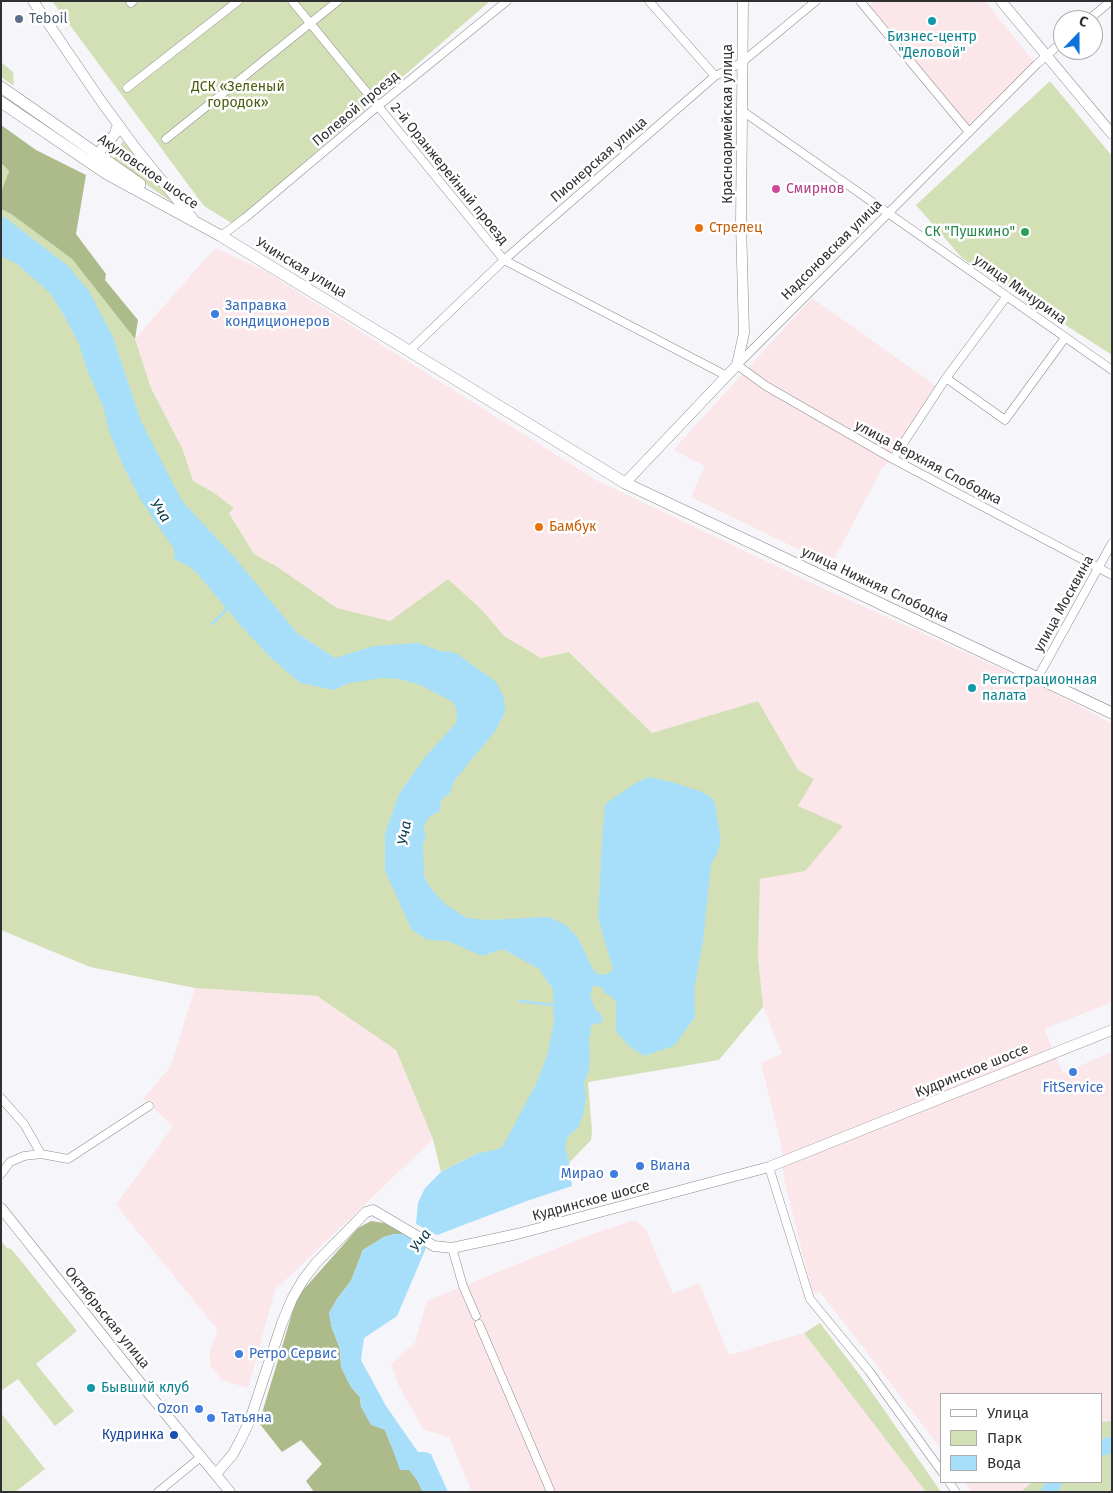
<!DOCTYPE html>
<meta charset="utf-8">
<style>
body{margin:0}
#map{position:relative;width:1113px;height:1493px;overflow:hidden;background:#f6f5fa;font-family:"Fira Sans",sans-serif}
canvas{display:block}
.frame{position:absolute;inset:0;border:2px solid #303032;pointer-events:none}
.legend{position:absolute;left:940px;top:1393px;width:162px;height:90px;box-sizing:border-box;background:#fff;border:1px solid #acacad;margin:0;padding:6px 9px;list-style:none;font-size:15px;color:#303032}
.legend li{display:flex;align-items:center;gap:10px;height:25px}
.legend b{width:25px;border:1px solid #acacad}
.north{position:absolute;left:1053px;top:10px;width:50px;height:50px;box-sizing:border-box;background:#fff;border:1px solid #acacad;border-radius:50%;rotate:22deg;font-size:14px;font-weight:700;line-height:20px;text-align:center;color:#303032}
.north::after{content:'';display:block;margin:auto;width:18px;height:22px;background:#0c75dd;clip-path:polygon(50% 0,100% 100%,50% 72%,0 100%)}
</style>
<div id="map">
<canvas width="1113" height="1493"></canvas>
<div class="frame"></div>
<ul class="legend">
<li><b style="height:6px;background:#fff"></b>Улица</li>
<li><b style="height:14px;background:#d3e0b6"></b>Парк</li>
<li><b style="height:14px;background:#a7dffb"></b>Вода</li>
</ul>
<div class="north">С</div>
</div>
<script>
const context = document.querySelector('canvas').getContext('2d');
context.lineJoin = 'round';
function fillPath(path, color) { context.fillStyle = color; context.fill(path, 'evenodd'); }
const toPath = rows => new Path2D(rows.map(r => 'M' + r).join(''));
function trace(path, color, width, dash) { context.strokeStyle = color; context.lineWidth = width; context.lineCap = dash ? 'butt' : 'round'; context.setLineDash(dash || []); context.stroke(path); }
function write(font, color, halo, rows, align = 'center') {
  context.font = font + ' "Fira Sans",sans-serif'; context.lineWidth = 5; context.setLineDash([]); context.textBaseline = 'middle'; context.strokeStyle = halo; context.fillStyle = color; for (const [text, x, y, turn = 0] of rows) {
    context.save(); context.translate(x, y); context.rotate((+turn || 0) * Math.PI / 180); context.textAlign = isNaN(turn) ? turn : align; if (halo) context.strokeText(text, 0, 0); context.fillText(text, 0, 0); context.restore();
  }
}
const industrial = toPath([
 [874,1,985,1,1034,62,967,127,867,8],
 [215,248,263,270,596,480,818,586,1057,694,1112,724,1112,1002,1044,1029,1063,1073,1112,1052,1112,1421,1102,1422,1102,1394,942,1394,942,1450,825,1298,820,1291,815,1294,811,1287,784,1179,781,1144,761,1063,782,1054,763,1007,758,956,760,879,805,871,798,806,814,779,798,770,758,701,652,733,570,652,541,658,504,636,482,610,448,579,390,621,337,608,276,566,254,554,229,512,234,508,213,492,193,481,183,450,151,388,135,339],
 [812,298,939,388,894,457,882,468,831,565,691,497,705,466,673,450],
 [195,988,317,996,396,1050,433,1139,275,1290,248,1388,222,1380,210,1365,210,1351,218,1330,116,1205,173,1126,143,1099,171,1066],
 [635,1220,645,1228,673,1294,699,1283,729,1355,804,1333,926,1492,472,1492,449,1437,423,1429,399,1386,391,1364,415,1343,427,1301,587,1236],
 [965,1482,1032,1482,1021,1492,972,1492]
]);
const green = toPath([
 [52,1,490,1,233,224,204,206],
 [1,62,13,72,14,86,1,77],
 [1050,81,1112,156,1112,355,962,258,916,205],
 [123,141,172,202,112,161],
 [1,163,9,171,1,192],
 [1,209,11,214,72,259,135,339,151,388,183,450,193,481,213,492,234,508,229,513,254,554,276,566,337,608,390,621,448,579,482,610,504,636,541,658,569,652,652,733,758,701,798,770,814,779,798,806,843,826,805,871,760,879,758,956,763,1007,719,1060,588,1082,592,1131,591,1140,569,1163,572,1186,476,1154,441,1172,433,1139,396,1050,317,996,195,988,90,967,1,930],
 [1,1241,8,1249,10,1248,18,1257,77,1331,36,1364,74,1411,55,1426,18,1379,1,1391],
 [820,1323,862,1378,941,1492,926,1492,804,1333],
 [1,1413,45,1469,15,1492,1,1492],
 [1112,1421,1112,1492,1021,1492,1032,1482,1102,1482,1102,1422]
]);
const forest = toPath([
 [1,125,36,150,86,175,76,234,106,274,105,280,138,320,135,339,72,259,11,214,1,209,1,192,9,171,1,163],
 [371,1221,384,1223,404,1234,394,1234,384,1237,363,1250,351,1281,337,1299,329,1313,332,1328,340,1349,341,1367,351,1387,360,1397,361,1407,385,1430,391,1445,417,1480,423,1492,314,1492,306,1481,322,1464,301,1440,282,1452,259,1423,297,1297,358,1228]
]);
const water = toPath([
 [1,216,7,219,68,266,89,291,113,337,141,421,182,501,235,558,297,633,335,658,374,646,418,643,440,651,453,652,459,655,496,682,504,697,505,712,496,730,454,781,449,795,445,796,441,800,440,811,429,817,423,827,426,835,423,845,424,876,432,890,446,905,467,918,487,920,549,917,566,925,578,938,594,971,600,975,608,974,613,969,598,918,602,842,605,804,636,783,649,777,672,782,702,792,711,797,715,804,721,840,717,854,711,864,703,942,694,989,695,1017,674,1046,644,1056,630,1047,616,1031,616,1002,610,995,604,993,603,988,598,986,593,986,590,995,595,1009,601,1014,603,1020,600,1024,596,1023,590,1027,591,1033,589,1038,590,1056,589,1071,584,1083,586,1097,584,1112,578,1128,568,1136,565,1146,569,1163,572,1186,524,1202,437,1235,416,1224,418,1203,425,1188,441,1172,476,1154,502,1148,537,1082,548,1053,554,1022,553,989,539,969,503,949,482,956,448,941,428,940,412,930,385,871,385,834,399,794,426,756,456,723,457,711,453,702,420,685,399,679,381,678,346,684,334,690,300,683,270,657,243,628,196,572,187,565,174,559,174,549,140,499,124,467,109,431,103,406,87,370,79,344,65,317,50,293,17,264,1,256],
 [394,1234,404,1234,426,1248,397,1316,364,1338,361,1360,386,1406,418,1452,426,1452,431,1454,448,1492,423,1492,417,1480,409,1470,400,1470,391,1445,385,1430,371,1425,361,1407,360,1397,351,1387,341,1367,340,1349,332,1328,329,1313,337,1299,351,1281,363,1250,384,1237]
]);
const stream = toPath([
 [212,624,229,607],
 [519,1001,553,1005]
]);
const river = toPath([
 [1102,1448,1112,1444],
 [1049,1492,1054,1482]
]);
const minor = toPath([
 [292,1,504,260,727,376],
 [649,1,715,76],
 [860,1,969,132],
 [131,3,133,1],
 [1088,20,1111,1],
 [1063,41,1037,64,737,365,766,386,893,459,1112,575],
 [127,88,238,1],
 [741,110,1112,370],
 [166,139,338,1],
 [221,236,245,218,378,106,507,1],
 [409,351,504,260,715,76,741,63,816,1],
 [946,378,1005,420,1065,338],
 [893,459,946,378,1007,296],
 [1038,677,1112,543],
 [1,1098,24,1124,41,1154,68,1159,149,1106],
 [769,1167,810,1299,869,1371,942,1472],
 [1,1174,10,1162,24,1156,41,1154],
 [452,1248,463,1286,476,1316],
 [479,1324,551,1492],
 [949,1482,956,1492],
 [158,1492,202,1456]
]);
const tertiary = toPath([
 [33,1,101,101,137,150,193,219],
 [1001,1,1112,134],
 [93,159,115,134,118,124],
 [625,483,737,365,744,333,741,224,743,1],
 [1,1208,150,1395,230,1492],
 [216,1474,233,1454,241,1439,250,1420,282,1323,292,1299,303,1280,316,1263,366,1212,373,1210,434,1246,452,1248,517,1234,769,1167,1112,1030]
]);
const secondary = toPath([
 [1,87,140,184],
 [1,102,107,174,221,236,625,483,1112,713]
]);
const markers = [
 [19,19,5,"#5c6f8a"],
 [932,21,5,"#0f9aa8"],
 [776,189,5,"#d1479c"],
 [699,228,5,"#e8710a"],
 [1025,232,5,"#2e9e5b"],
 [215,314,5,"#3f7fe0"],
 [539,527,5,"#e8710a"],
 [972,688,5,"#0f9aa8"],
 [1073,1072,5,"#3f7fe0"],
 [640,1166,5,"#3f7fe0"],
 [614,1174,5,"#3f7fe0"],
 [239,1354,5,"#3f7fe0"],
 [91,1388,5,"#0f9aa8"],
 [199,1409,5,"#3f7fe0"],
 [211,1418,5,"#3f7fe0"],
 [174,1435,5,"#1a4fb4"]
];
const serviceNames = [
 ["Teboil",29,19]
];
const cultureNames = [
 ["Бизнес-центр",932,37,"center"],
 ["\"Деловой\"",932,53,"center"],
 ["Регистрационная",982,680],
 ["палата",982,696],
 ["Бывший клуб",101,1388]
];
const parkNames = [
 ["ДСК «Зеленый",238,87],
 ["городок»",238,103]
];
const streetNames = [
 ["Полевой проезд",356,109,-40],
 ["Красноармейская улица",728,124,-90],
 ["Пионерская улица",599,160,-41],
 ["Акуловское шоссе",148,172,35],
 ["2-й Оранжерейный проезд",449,174,51],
 ["Надсоновская улица",832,250,-45],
 ["Учинская улица",301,268,31],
 ["улица Мичурина",1020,290,35],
 ["улица Верхняя Слободка",928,463,28],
 ["улица Нижняя Слободка",875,585,25],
 ["улица Москвина",1064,604,-61],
 ["Кудринское шоссе",972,1071,-22],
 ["Кудринское шоссе",591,1201,-15],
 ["Октябрьская улица",107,1318,51]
];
const hotelNames = [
 ["Смирнов",786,189]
];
const foodNames = [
 ["Стрелец",709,228],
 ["Бамбук",549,527]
];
const leisureNames = [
 ["СК \"Пушкино\"",1015,232]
];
const shopNames = [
 ["Заправка",225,306],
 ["кондиционеров",225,322],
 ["FitService",1073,1088,"center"],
 ["Виана",650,1166],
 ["Мирао",604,1174,"right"],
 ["Ретро Сервис",249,1354],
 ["Ozon",189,1409,"right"],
 ["Татьяна",221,1418]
];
const transitNames = [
 ["Кудринка",164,1435]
];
const waterNames = [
 ["Уча",160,511,56],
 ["Уча",405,833,-81],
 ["Уча",421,1241,-54]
];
fillPath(industrial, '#fbe6e9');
fillPath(green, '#d3e0b6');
fillPath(forest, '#adbb8a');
fillPath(water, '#a7dffb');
trace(stream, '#a7dffb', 2.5);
trace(river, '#a7dffb', 16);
trace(minor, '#8d8c90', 9);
trace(tertiary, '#8d8c90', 11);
trace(secondary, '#8d8c90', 12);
trace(minor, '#fff', 8);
trace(tertiary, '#fff', 10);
trace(secondary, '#fff', 11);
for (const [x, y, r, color] of markers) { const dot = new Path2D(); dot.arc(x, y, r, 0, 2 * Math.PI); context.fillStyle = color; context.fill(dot); trace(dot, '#fff', 2); }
write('14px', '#4e5e75', '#fff', serviceNames, 'left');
write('14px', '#0d838f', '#fff', cultureNames, 'left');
write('14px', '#4c5c0e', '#fff', parkNames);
write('14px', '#303032', '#fff', streetNames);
write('14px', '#b23c85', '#fff', hotelNames, 'left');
write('14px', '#c56008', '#fff', foodNames, 'left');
write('14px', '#27864d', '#fff', leisureNames, 'right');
write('14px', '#366cbe', '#fff', shopNames, 'left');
write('14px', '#164399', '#fff', transitNames, 'right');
write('italic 15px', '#043649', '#fff', waterNames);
</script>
